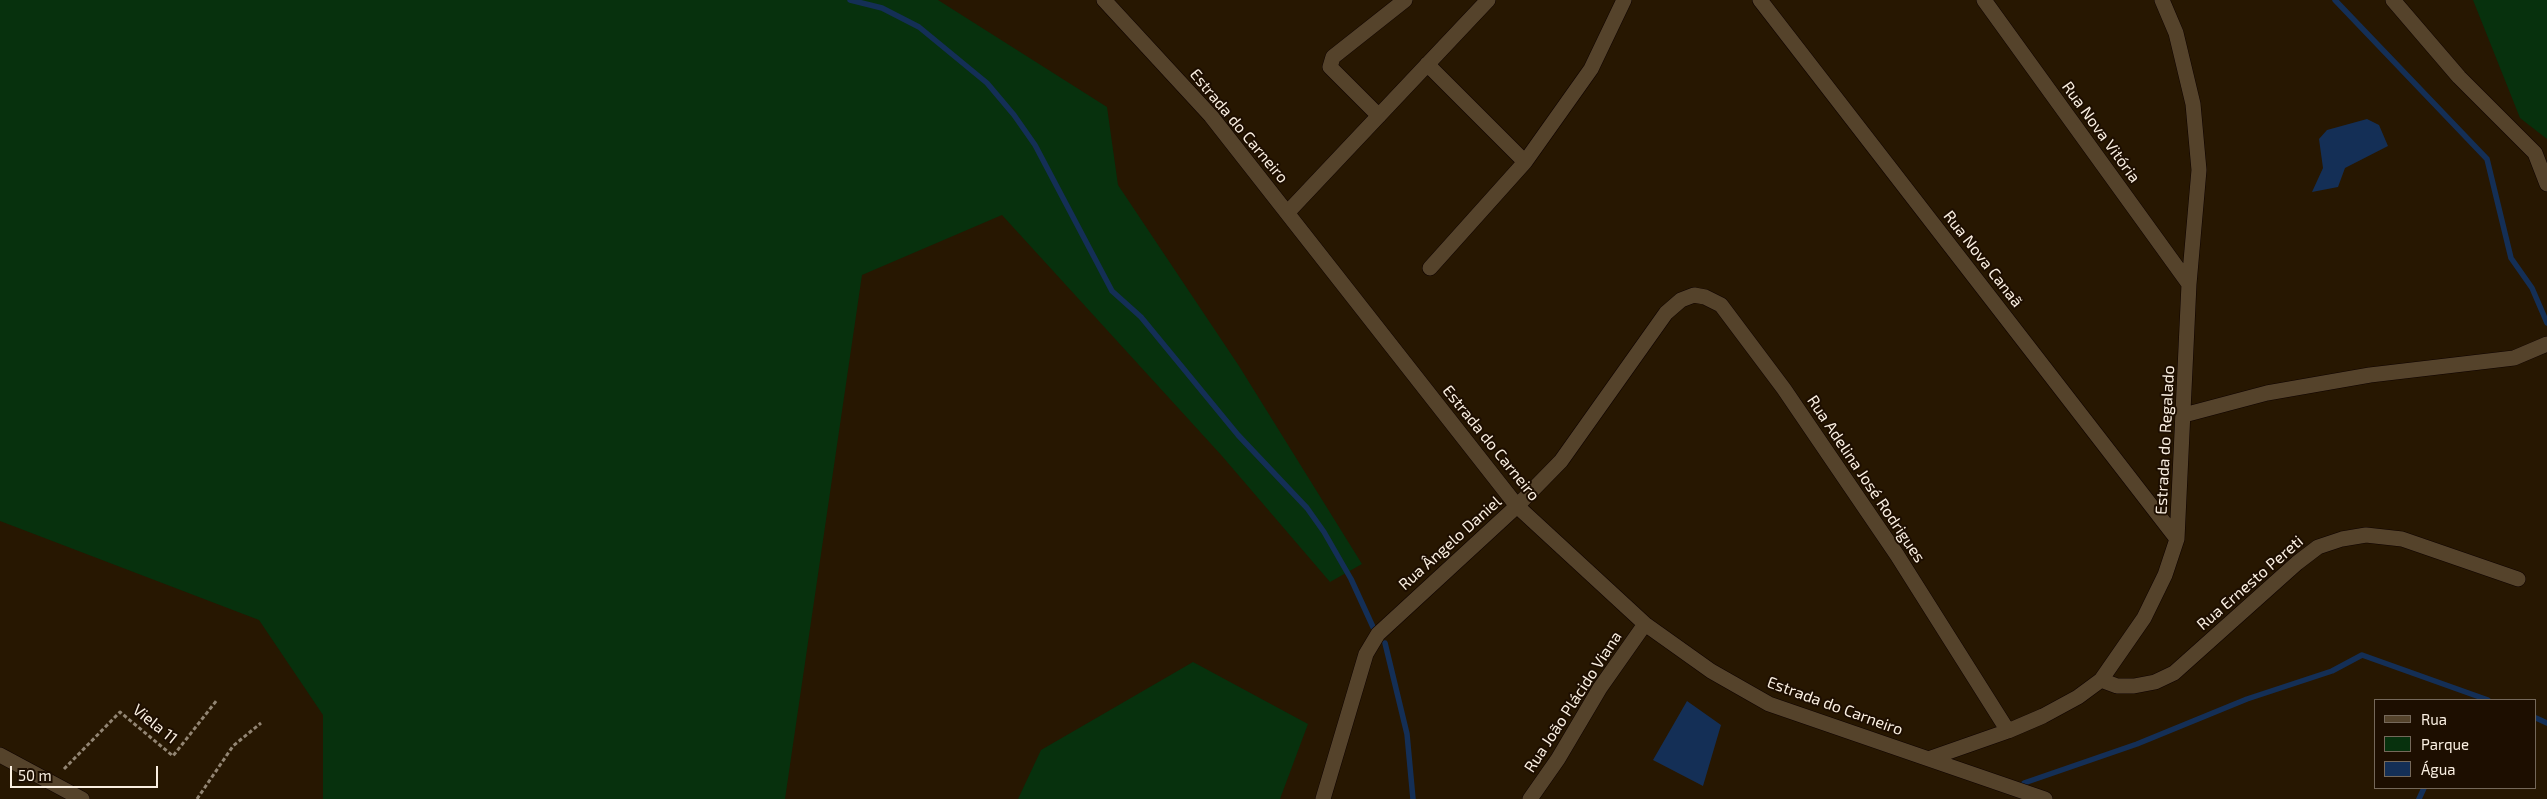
<!DOCTYPE html>
<meta charset="utf-8">
<style>
body{margin:0}
#map{position:relative;width:2547px;height:799px;overflow:hidden;background:#271701;font-family:"Exo 2",sans-serif}
canvas{display:block}
.legend{position:absolute;left:2374px;top:699px;width:162px;height:90px;box-sizing:border-box;background:#1d0e00;border:1px solid #75685a;margin:0;padding:6px 9px;list-style:none;font-size:15px;color:#faefe1}
.legend li{display:flex;align-items:center;gap:10px;height:25px}
.legend b{width:25px;border:1px solid #75685a}
.scale{position:absolute;left:10px;top:766px;width:148px;height:22px;box-sizing:border-box;border:2px solid #faefe1;border-top:0;padding-left:6px;font-size:15px;line-height:18px;white-space:nowrap;color:#faefe1;-webkit-text-stroke:4px #1d0e00;paint-order:stroke}
</style>
<div id="map">
<canvas width="2547" height="799"></canvas>
<ul class="legend">
<li><b style="height:6px;background:#55432b"></b>Rua</li>
<li><b style="height:14px;background:#07310d"></b>Parque</li>
<li><b style="height:14px;background:#142f56"></b>Água</li>
</ul>
<div class="scale">50 m</div>
</div>
<script>
const context = document.querySelector('canvas').getContext('2d');
context.lineJoin = 'round';
function fillPath(path, color) { context.fillStyle = color; context.fill(path, 'evenodd'); }
const toPath = rows => new Path2D(rows.map(r => 'M' + r).join(''));
function trace(path, color, width, dash) { context.strokeStyle = color; context.lineWidth = width; context.lineCap = dash ? 'butt' : 'round'; context.setLineDash(dash || []); context.stroke(path); }
function write(font, color, halo, rows, align = 'center') {
  context.font = font + ' "Exo 2",sans-serif'; context.lineWidth = 4; context.setLineDash([]); context.textBaseline = 'middle'; context.strokeStyle = halo; context.fillStyle = color; for (const [text, x, y, turn = 0] of rows) {
    context.save(); context.translate(x, y); context.rotate((+turn || 0) * Math.PI / 180); context.textAlign = isNaN(turn) ? turn : align; if (halo) context.strokeText(text, 0, 0); context.fillText(text, 0, 0); context.restore();
  }
}
const green = toPath([
 [0,0,938,0,1107,107,1118,185,1239,366,1362,564,1330,582,1222,456,1002,215,862,275,785,799,323,799,323,715,259,620,0,521],
 [2473,0,2547,0,2547,139,2520,118],
 [1193,662,1308,724,1280,799,1018,799,1041,750]
]);
const water = toPath([
 [2367,119,2379,125,2388,146,2345,168,2338,187,2312,192,2323,168,2319,139,2327,130],
 [1687,701,1721,725,1703,786,1653,760]
]);
const stream = toPath([
 [850,0,882,8,919,27,987,83,1014,115,1035,145,1112,291,1141,317,1238,435,1307,508,1324,532,1351,579,1373,627],
 [2335,0,2487,159,2511,258,2532,288,2547,323],
 [1385,643,1407,734,1413,799],
 [2536,718,2547,723],
 [2024,783,2137,744,2247,699,2332,671,2362,655,2488,700],
 [2419,799,2424,788]
]);
const path = toPath([
 [64,769,120,712,173,756,217,700],
 [197,799,233,746,261,723]
]);
const minor = toPath([
 [1104,0,1211,116,1517,506,1645,624,1711,671,1769,704,2045,799],
 [1760,0,2177,539],
 [1984,0,2189,284],
 [2393,0,2459,77,2535,153,2547,184],
 [1427,64,1525,162],
 [1379,116,1330,67,1333,57,1405,0],
 [1288,212,1488,0],
 [1430,268,1525,162,1591,69,1624,0],
 [2184,415,2267,393,2370,375,2514,358,2547,344],
 [2101,680,2117,686,2134,686,2155,682,2174,673,2297,563,2318,547,2342,539,2366,535,2402,539,2518,579],
 [0,755,82,799],
 [1931,758,2008,731,2043,716,2078,697,2101,680,2144,618,2165,575,2177,539,2189,284,2199,170,2193,104,2176,33,2162,0],
 [1323,799,1366,654,1378,634,1517,506,1561,461,1666,313,1681,300,1694,295,1705,297,1721,305,1784,389,1897,555,2008,731],
 [1530,799,1558,759,1600,688,1645,624]
]);
const streetNames = [
 ["Estrada do Carneiro",1239,126,50],
 ["Rua Nova Vitória",2101,132,54],
 ["Rua Nova Canaã",1983,259,52],
 ["Estrada do Regalado",2165,440,-87],
 ["Estrada do Carneiro",1491,443,51],
 ["Rua Adelina José Rodrigues",1866,479,56],
 ["Rua Ângelo Daniel",1450,543,-42],
 ["Rua Ernesto Pereti",2250,583,-41],
 ["Rua João Plácido Viana",1573,702,-57],
 ["Estrada do Carneiro",1835,706,20],
 ["Viela 11",155,724,39]
];
fillPath(green, '#07310d');
fillPath(water, '#142f56');
trace(stream, '#142f56', 5.5);
trace(minor, '#0f0300', 16);
trace(path, '#928573', 3, [4, 2.5]);
trace(minor, '#55432b', 15);
write('16px', '#faefe1', '#1d0e00', streetNames);
</script>
